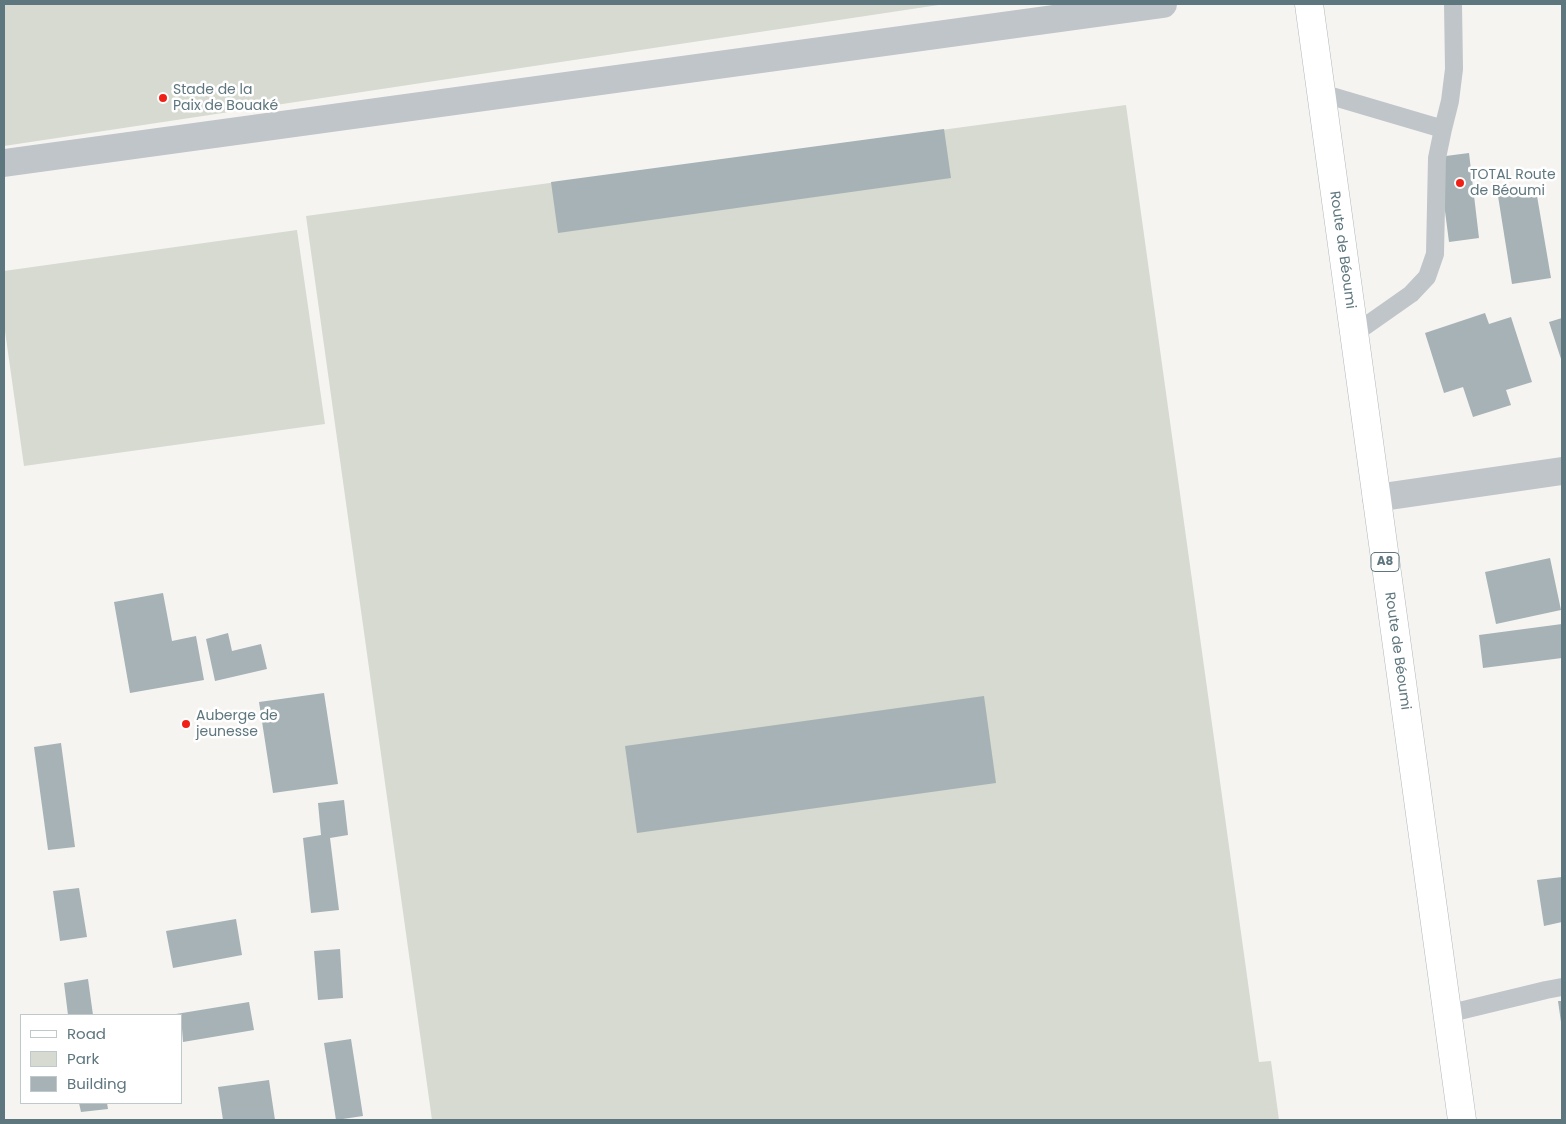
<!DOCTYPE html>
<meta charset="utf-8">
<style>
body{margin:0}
#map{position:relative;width:1566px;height:1124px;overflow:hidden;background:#f5f4f1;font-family:Poppins,sans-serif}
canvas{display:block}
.frame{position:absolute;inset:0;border:5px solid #5e767e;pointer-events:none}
.legend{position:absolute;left:20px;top:1014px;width:162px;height:90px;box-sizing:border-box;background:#fff;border:1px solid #bfc8cb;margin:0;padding:6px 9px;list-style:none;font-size:15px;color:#5e767e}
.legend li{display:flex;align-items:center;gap:10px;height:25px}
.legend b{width:25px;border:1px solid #bfc8cb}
</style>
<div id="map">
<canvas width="1566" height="1124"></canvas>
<div class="frame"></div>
<ul class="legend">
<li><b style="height:6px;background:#fff"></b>Road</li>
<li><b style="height:14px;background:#d6dad0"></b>Park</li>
<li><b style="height:14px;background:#a6b2b5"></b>Building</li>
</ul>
</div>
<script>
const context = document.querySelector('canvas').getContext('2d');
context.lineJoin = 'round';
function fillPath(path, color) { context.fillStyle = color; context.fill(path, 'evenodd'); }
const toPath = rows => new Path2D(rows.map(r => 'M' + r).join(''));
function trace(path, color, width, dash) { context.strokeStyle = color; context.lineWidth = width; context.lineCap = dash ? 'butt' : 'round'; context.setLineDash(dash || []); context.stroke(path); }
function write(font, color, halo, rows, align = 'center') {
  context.font = font + ' Poppins,sans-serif'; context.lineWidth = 5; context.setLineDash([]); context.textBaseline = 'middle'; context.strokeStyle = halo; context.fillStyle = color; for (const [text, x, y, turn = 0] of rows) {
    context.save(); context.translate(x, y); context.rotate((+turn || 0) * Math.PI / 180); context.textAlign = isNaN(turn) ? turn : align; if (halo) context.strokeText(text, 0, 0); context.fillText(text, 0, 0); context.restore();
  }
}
const green = toPath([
 [4,4,945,4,4,146],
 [1126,105,1259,1062,1271,1061,1279,1120,432,1120,306,216],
 [297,230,325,424,24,466,4,324,4,271]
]);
const building = toPath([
 [944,129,951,178,558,233,551,182],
 [1469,153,1479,238,1449,242,1438,157],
 [1536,190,1551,278,1512,284,1498,196],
 [1485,313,1489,324,1511,317,1532,382,1506,390,1511,405,1473,417,1463,387,1444,393,1425,333],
 [1562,318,1562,362,1549,322],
 [1550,558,1561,610,1496,624,1485,572],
 [163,593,172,641,196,636,204,680,130,693,114,602],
 [1562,624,1562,658,1483,668,1479,635],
 [228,633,232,651,261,644,267,669,215,681,206,639],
 [324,693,338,784,273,793,259,702],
 [984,696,996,783,637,833,625,746],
 [61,743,75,847,48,850,34,747],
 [344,800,348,835,330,838,339,910,311,913,303,838,321,835,318,803],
 [1562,877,1562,922,1544,926,1537,880],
 [79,888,87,937,60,941,53,891],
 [236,919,242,955,173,968,166,931],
 [340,949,343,998,318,1000,314,951],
 [88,979,93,1015,68,1015,64,983],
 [1558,1001,1562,1001,1562,1022,1561,1022],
 [249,1002,254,1030,183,1042,181,1015,176,1014],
 [351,1039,363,1116,336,1120,324,1043],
 [269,1080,275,1120,223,1120,218,1087],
 [79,1103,107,1103,108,1109,81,1112]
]);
const lane = toPath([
 [1321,93,1443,129,1437,158,1435,254,1427,277,1411,294,1354,334],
 [1443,129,1450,101,1454,69,1453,4],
 [1447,1014,1546,990,1562,987]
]);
const street = toPath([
 [4,163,1163,4],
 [1376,498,1562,471]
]);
const primary = toPath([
 [1309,4,1462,1120]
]);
const markers = [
 [163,98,5,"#f02016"],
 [1460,183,5,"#f02016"],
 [186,724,5,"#f02016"]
];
const shields = [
 [1385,562,28]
];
const shieldNames = [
 ["A8",1385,562]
];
const poiNames = [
 ["Stade de la",173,90],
 ["Paix de Bouaké",173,106],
 ["TOTAL Route",1470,175],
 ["de Béoumi",1470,191],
 ["Auberge de",196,716],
 ["jeunesse",196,732]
];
const streetNames = [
 ["Route de Béoumi",1342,250,82],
 ["Route de Béoumi",1397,651,82]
];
fillPath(green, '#d6dad0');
fillPath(building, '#a6b2b5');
trace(primary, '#b0b7ba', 29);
trace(lane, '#bfc5c8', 18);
trace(street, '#bfc5c8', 28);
trace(primary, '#fff', 28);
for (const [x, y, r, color] of markers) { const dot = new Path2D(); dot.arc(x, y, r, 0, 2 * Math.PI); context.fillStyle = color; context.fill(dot); trace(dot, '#fff', 2); }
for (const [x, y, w] of shields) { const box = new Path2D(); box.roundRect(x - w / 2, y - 9.5, w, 19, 4); context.fillStyle = '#fff'; context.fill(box); trace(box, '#5e767e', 1); }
write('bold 12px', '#5e767e', null, shieldNames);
write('14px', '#5e767e', '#fff', poiNames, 'left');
write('14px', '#5e767e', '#fff', streetNames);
</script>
